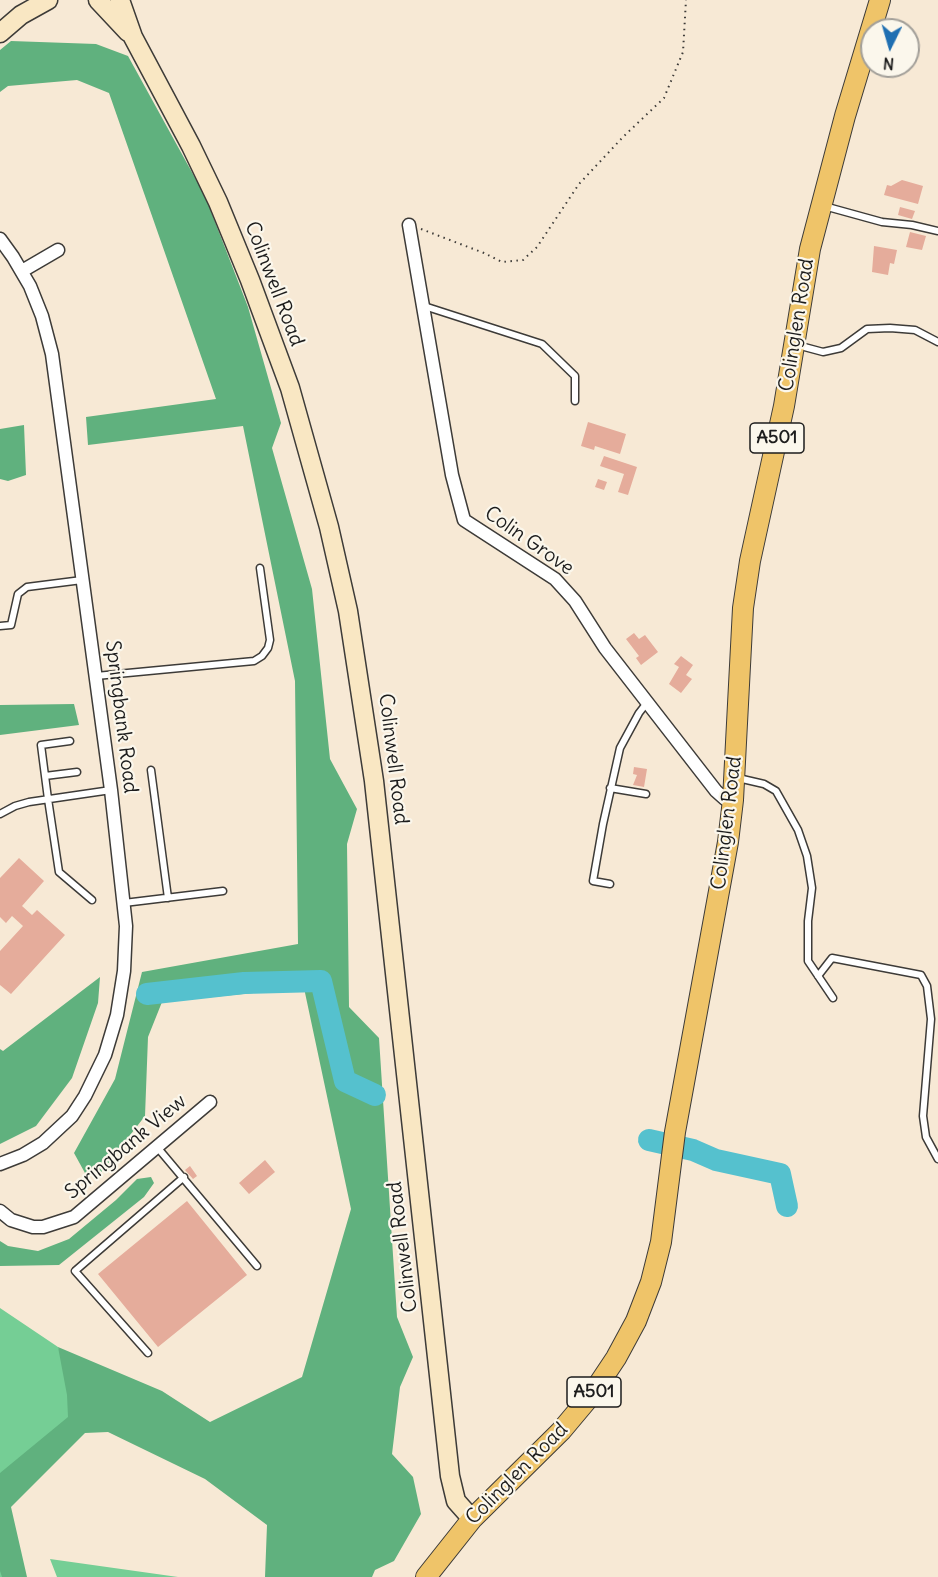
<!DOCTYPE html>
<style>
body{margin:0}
#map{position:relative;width:938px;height:1577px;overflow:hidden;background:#f7e9d5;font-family:Delius,sans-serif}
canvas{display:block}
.north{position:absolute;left:860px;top:18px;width:60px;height:60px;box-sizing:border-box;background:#fbf7ec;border:2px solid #a29f99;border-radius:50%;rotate:185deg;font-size:16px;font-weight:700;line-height:24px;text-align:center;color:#1c1c1c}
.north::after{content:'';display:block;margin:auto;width:21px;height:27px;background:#1f6fb2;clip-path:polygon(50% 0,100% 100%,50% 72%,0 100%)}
</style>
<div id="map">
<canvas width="938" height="1577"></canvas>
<div class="north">N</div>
</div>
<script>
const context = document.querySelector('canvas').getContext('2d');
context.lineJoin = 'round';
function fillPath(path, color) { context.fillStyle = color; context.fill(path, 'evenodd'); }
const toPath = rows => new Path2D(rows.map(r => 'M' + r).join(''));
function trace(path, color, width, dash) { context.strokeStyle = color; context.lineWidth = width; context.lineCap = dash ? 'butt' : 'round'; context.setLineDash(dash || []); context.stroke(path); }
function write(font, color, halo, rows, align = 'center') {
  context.font = font + ' Delius,sans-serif'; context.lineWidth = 4.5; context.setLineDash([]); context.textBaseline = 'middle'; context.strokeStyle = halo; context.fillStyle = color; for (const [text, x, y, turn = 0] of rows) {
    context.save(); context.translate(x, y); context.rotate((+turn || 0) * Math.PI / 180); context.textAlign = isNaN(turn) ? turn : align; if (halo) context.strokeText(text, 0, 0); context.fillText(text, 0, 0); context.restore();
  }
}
const green = toPath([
 [0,1308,58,1347,87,1421,7,1504,12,1577,0,1577],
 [50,1559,178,1577,57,1577]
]);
const forest = toPath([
 [11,41,96,44,128,56,205,196,248,307,281,423,272,448,312,589,330,759,357,809,347,844,349,1007,379,1038,397,1317,413,1357,400,1387,392,1454,413,1477,421,1514,394,1561,375,1570,372,1577,265,1577,267,1525,205,1479,108,1432,85,1433,11,1507,27,1577,2,1577,0,1571,0,1473,68,1417,67,1395,58,1347,162,1391,210,1422,302,1377,351,1209,304,988,162,1002,148,1037,145,1116,99,1175,85,1173,74,1153,115,1079,142,972,298,944,295,681,243,426,88,445,86,417,216,399,109,93,77,80,8,86,0,92,0,50],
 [24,425,26,475,8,481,0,479,0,429],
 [74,704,79,725,0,735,0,705],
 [100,977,98,1003,72,1078,36,1126,0,1144,0,1049,3,1051],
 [151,1177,154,1183,144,1197,59,1265,0,1266,0,1241,8,1246,38,1251,69,1239,116,1200,137,1179]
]);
const river = toPath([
 [147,994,244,983,321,981,345,1081,375,1095],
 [649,1140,693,1150,716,1160,780,1174,787,1206]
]);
const building = toPath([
 [902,180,923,186,918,204,884,195,887,185,891,186],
 [900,207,915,211,912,219,898,215],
 [910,232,926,236,922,250,906,247],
 [874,246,897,250,894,264,890,263,888,275,872,272],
 [588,422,626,434,620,454,595,446,594,450,581,446],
 [604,456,637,467,628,495,618,492,624,474,600,466],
 [598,479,607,482,604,490,595,487],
 [634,633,639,639,645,635,658,652,641,665,636,658,639,656,626,639],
 [681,656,693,665,686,675,692,679,681,693,669,684,679,667,674,664],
 [634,767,647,769,644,787,633,785,637,775,633,774],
 [19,858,44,881,22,906,32,915,37,910,65,935,11,994,0,985,0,951,23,926,12,916,6,923,0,917,0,878],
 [265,1160,275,1172,249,1194,239,1183],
 [190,1166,197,1176,193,1179,185,1170],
 [187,1201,247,1275,158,1347,98,1274]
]);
const path = toPath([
 [421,229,484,253,502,262,523,260,537,247,579,184,623,137,664,98,683,52,686,0]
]);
const lane = toPath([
 [824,206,882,222,912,225,938,231],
 [424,306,542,344,575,376,575,401],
 [797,345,823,352,841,348,867,329,890,328,915,330,938,342],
 [0,626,11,625,18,594,27,587,82,580],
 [96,676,254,661,262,656,268,648,270,640,260,568],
 [70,741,41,745,48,799,59,872,92,900],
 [151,770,168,898],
 [45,776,77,772],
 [738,778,764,784,776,791,798,830,807,856,812,888,808,921,808,961,833,998],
 [610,788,646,794],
 [0,814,15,806,29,802,111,790],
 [610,884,593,881,603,824,620,748,639,713,646,704],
 [124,903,223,891],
 [818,976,832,958,921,975,927,986,931,1019,923,1116,926,1137,938,1159],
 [157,1147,257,1266],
 [148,1353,75,1271,184,1177]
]);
const street = toPath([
 [409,225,452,475,464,520,555,579,575,601,605,648,716,791,725,799,733,800],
 [0,239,13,257,30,286,42,316,52,354,111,790,126,926,124,971,117,1015,105,1055,85,1096,72,1116,43,1143,23,1155,0,1164],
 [22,271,58,250],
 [0,1211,11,1220,33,1227,43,1227,74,1217,210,1102]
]);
const secondary = toPath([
 [98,0,128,32],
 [120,0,133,37,191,146,218,202,250,280,290,388,329,527,348,611,374,781,450,1476,456,1501,472,1519],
 [0,33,21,15,48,0]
]);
const primary = toPath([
 [426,1577,472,1519,561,1431,592,1394,616,1358,636,1321,651,1282,661,1242,675,1132,728,842,733,800,743,608,750,561,784,406,810,249,845,116,880,0]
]);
const shields = [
 [777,438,54],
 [594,1392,54]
];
const shieldNames = [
 ["A501",777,438],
 ["A501",594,1392]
];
const streetNames = [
 ["Colinwell Road",274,284,69],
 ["Colinglen Road",797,325,-81],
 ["Colin Grove",529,541,35],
 ["Springbank Road",121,717,83],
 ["Colinwell Road",393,759,83],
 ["Colinglen Road",727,823,-83],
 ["Springbank View",126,1147,-40],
 ["Colinwell Road",403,1247,-97],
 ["Colinglen Road",517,1474,-45]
];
fillPath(green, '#75ce95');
fillPath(forest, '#60b17e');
trace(river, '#55c1ce', 22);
fillPath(building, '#e5ac9b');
trace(lane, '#3d3b38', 9);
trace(street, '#3d3b38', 15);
trace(secondary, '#3d3b38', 21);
trace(primary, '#3d3b38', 22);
trace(path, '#3d3b38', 2, [1.5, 4.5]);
trace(lane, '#fff', 6);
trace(street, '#fff', 12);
trace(secondary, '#f9e7c3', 18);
trace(primary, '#efc469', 20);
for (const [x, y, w] of shields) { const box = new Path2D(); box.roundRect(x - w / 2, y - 15, w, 30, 4.5); context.fillStyle = '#fbf7ec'; context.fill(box); trace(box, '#1c1c1c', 1.5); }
write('bold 18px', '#1c1c1c', null, shieldNames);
write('20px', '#1c1c1c', '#fbf7ec', streetNames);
</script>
